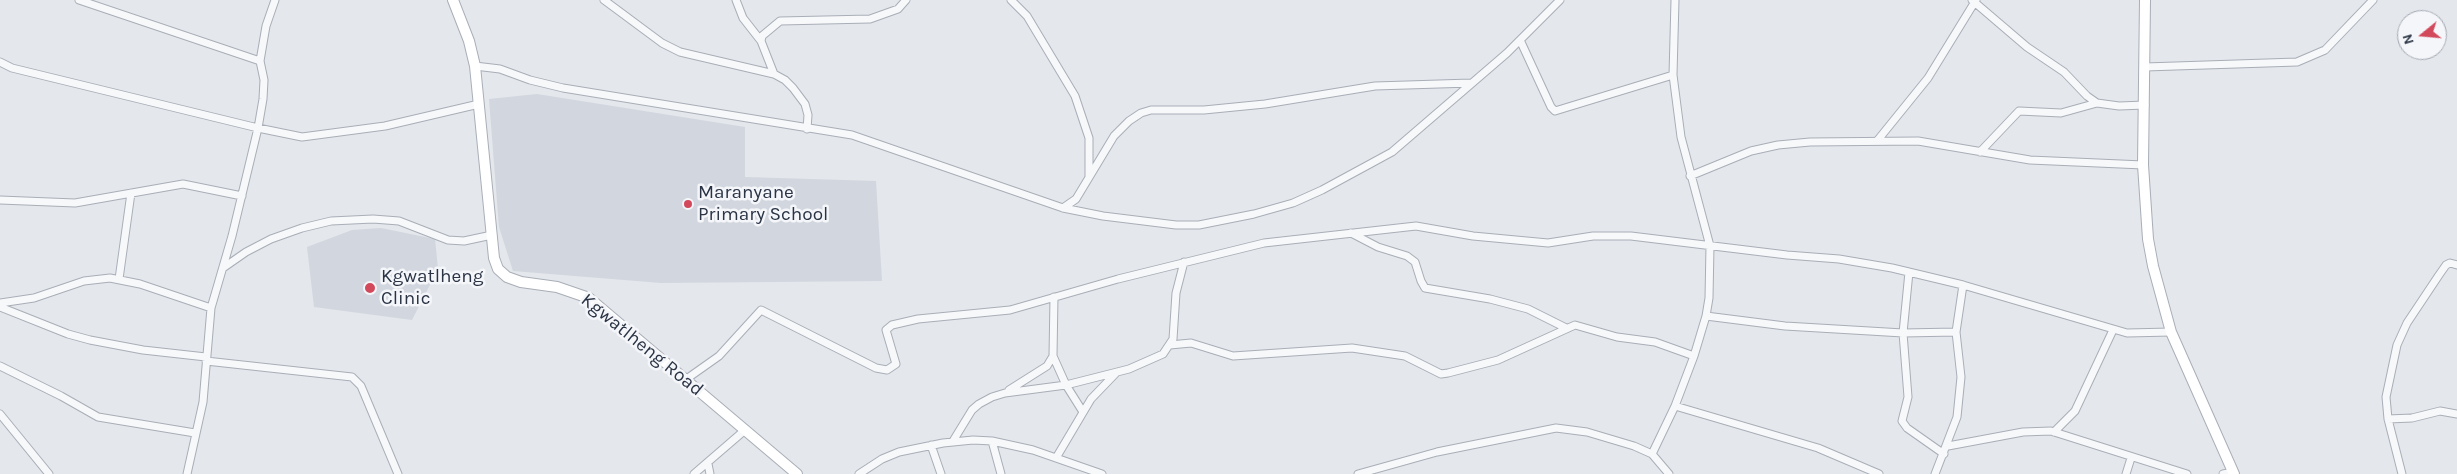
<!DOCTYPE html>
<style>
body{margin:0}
#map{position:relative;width:2457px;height:474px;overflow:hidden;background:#e4e7ec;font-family:Karla,sans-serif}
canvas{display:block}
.north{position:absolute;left:2397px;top:10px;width:50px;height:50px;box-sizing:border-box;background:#f4f6f9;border:1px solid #a4a8b1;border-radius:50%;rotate:253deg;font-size:14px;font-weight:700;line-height:20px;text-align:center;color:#2b3445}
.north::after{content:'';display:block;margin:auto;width:18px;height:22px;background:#d1495b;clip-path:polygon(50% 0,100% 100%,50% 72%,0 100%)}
</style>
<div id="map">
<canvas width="2457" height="474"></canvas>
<div class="north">N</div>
</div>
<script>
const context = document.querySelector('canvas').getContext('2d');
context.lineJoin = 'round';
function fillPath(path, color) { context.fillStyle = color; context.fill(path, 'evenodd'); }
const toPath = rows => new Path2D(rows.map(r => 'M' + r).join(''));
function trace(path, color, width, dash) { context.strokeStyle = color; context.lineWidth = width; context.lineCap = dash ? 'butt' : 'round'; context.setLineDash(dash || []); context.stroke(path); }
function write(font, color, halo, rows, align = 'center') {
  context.font = font + ' Karla,sans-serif'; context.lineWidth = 5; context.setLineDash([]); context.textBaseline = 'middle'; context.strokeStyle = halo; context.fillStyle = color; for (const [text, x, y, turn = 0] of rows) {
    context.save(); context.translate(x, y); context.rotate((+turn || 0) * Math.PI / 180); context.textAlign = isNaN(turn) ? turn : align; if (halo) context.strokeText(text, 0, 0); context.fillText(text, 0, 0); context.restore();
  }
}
const built = toPath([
 [537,94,745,127,745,177,876,181,882,281,661,283,513,271,499,227,489,99],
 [381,228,435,239,438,269,412,320,314,307,307,247,352,230]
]);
const street = toPath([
 [79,0,260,61],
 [604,0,662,43,680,52,774,74,785,80,793,88,805,104,808,115,807,129],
 [736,0,743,18,761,41],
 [1011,0,1027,16,1075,96,1089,138,1089,176],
 [1972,0,2027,47,2064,72,2087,96,2097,103,2119,106,2145,105],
 [1520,40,1551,107,1555,111,1673,75],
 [0,62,12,68,258,128,302,137,385,126,479,104],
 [475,66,500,69,530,80,563,88,852,135,1063,208,1103,216,1176,225,1199,225,1254,214,1293,203,1322,190,1392,152,1507,53,1560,0],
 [2145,67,2297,62,2325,50,2373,0],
 [774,74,761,41,762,36,780,21,870,19,898,9,906,0],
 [1877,141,1928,78,1976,0],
 [1980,152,2019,111,2061,113,2097,103],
 [1690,176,1751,151,1778,145,1810,142,1918,141,2030,160,2143,165],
 [0,200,75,203,183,184,242,196],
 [1063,208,1076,199,1114,136,1129,121,1141,113,1151,110,1204,110,1265,104,1375,86,1471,83],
 [1351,233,1378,247,1407,256,1415,262,1421,281,1425,288,1490,299,1528,309,1566,328],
 [223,268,246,252,271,239,302,228,331,221,373,219,399,221,448,240,464,241,492,235],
 [1909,272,1903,333,1908,397,1902,421,1907,428,1944,454],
 [119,279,131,193],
 [1054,297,1053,356,1066,385,1083,412],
 [0,303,34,298,84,281,110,278,140,284,211,308],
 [0,307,68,334,90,340,143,350,206,357],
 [1706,316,1785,326,1903,333,1956,332,1963,285],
 [1170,345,1191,343,1233,356,1352,348,1405,356,1441,374,1448,373,1498,360,1575,325,1617,337,1655,342,1694,356],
 [206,361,352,377,361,386,398,474],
 [0,366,61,396,98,417,195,433],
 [685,380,719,356,761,310,876,368,887,370,896,364,886,330,892,325,918,319,1010,310,1118,279,1264,243,1416,226,1473,236,1548,243,1593,236,1631,236,1787,255,1839,259,1892,268,1963,285,2127,333,2171,332],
 [1009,390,1047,366,1053,356],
 [1675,406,1818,448,1879,474],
 [0,414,49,474],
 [2388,419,2412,418,2440,411,2457,414],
 [2054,432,2075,411,2113,330],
 [953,441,972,410,979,404,992,397,1005,393,1066,385,1129,369,1163,354,1173,339,1176,293,1184,262],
 [992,441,1001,474],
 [931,445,941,474],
 [1948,446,2023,432,2051,431,2187,474],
 [1652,454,1675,406,1694,356,1706,316,1709,298,1710,246,1681,137,1673,75,1675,0],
 [1056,458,1091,399,1116,373],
 [708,464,710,474],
 [187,474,203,402,211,308,232,236,258,128,263,99,264,80,260,61,266,26,275,0],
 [694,474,745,430],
 [859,474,882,459,899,452,943,443,973,440,992,441,1033,450,1102,474],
 [1358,474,1437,452,1556,428,1587,432,1634,446,1652,454,1669,474],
 [1935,474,1957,417,1961,377,1956,332],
 [2126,474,2131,458],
 [2223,474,2233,472],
 [2402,474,2388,419,2386,397,2397,345,2407,323,2439,275,2446,265,2450,263,2457,265]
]);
const secondary = toPath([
 [453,0,469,41,475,66,494,258,498,269,507,277,521,282,557,287,589,298,797,474],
 [2145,0,2143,165,2148,239,2153,266,2171,332,2234,474]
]);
const markers = [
 [688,204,5,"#d1495b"],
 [370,288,6,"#d1495b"]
];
const poiNames = [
 ["Maranyane",698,193],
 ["Primary School",698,215],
 ["Kgwatlheng",381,277],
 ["Clinic",381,299]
];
const streetNames = [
 ["Kgwatlheng Road",642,345,39]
];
fillPath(built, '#d2d6de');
trace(street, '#a9aeb7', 9);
trace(secondary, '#a9aeb7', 12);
trace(street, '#f7f8fa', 7);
trace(secondary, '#fff', 10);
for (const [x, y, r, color] of markers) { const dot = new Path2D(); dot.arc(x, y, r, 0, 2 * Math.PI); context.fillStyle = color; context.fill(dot); trace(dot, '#f4f6f9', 2); }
write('19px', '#2b3445', '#f4f6f9', poiNames, 'left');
write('19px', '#2b3445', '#f4f6f9', streetNames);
</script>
